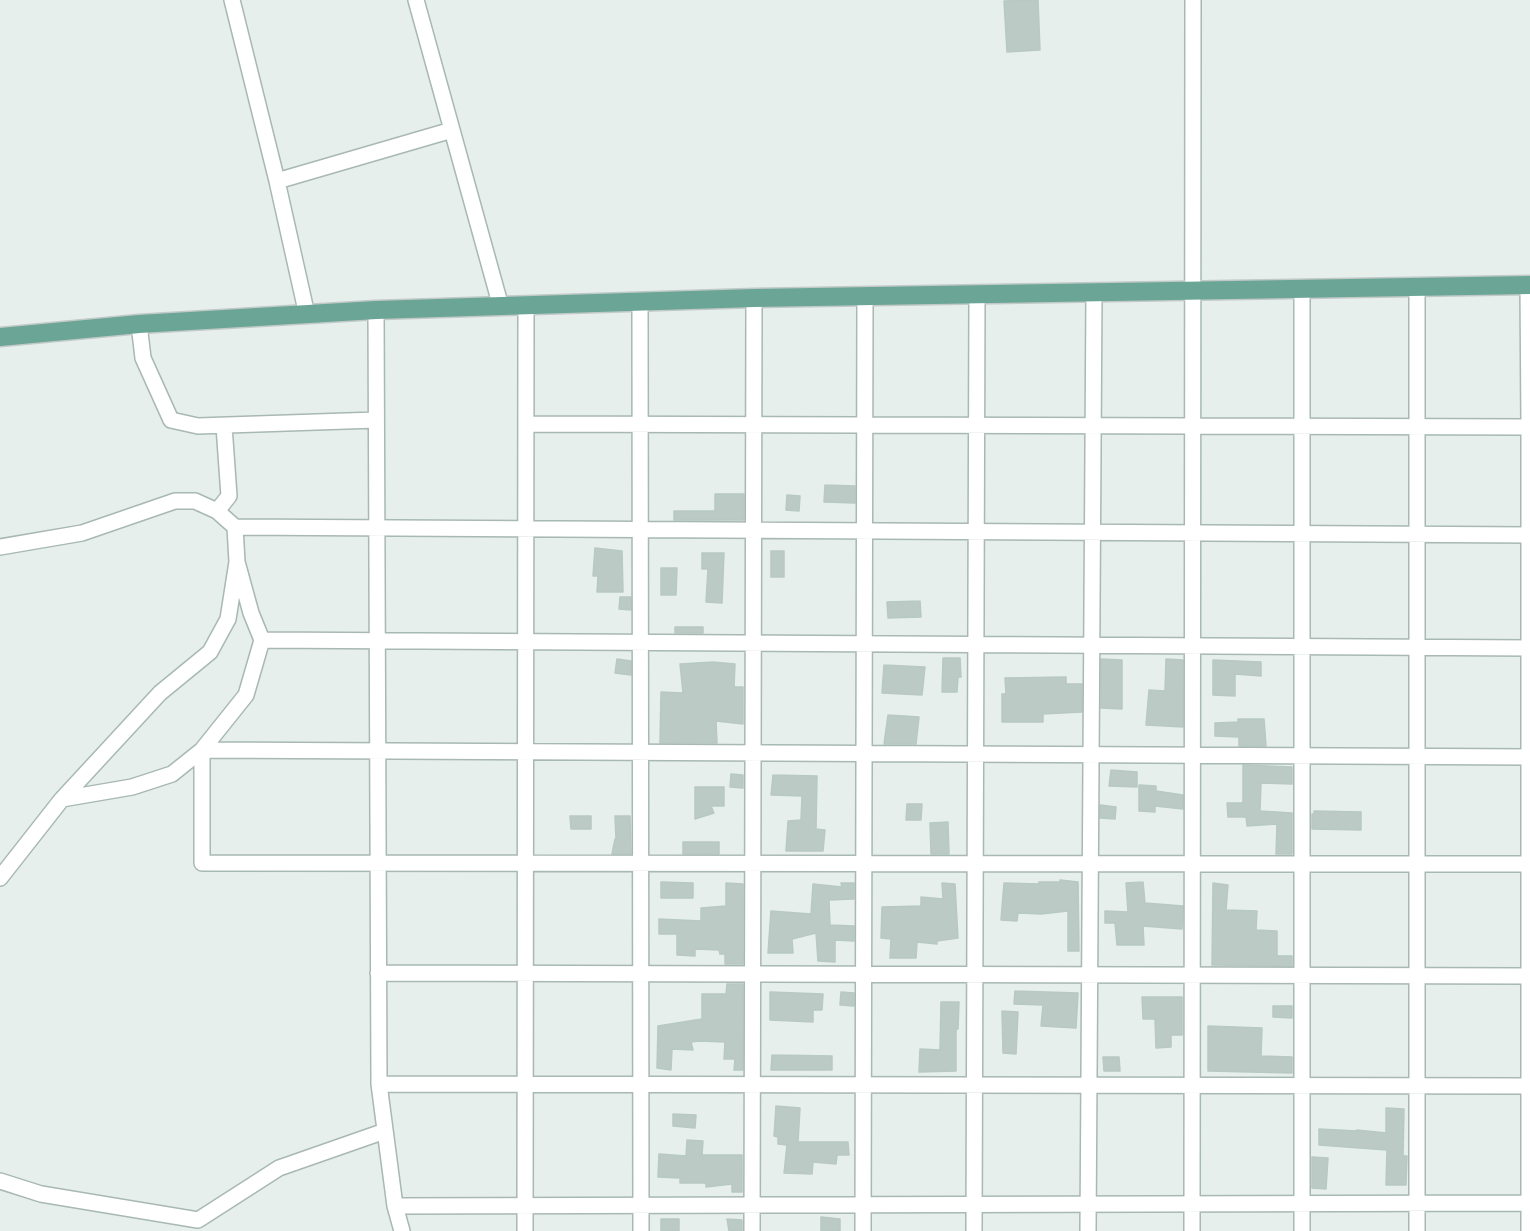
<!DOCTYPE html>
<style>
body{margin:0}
canvas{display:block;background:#e6efeb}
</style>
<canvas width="1530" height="1231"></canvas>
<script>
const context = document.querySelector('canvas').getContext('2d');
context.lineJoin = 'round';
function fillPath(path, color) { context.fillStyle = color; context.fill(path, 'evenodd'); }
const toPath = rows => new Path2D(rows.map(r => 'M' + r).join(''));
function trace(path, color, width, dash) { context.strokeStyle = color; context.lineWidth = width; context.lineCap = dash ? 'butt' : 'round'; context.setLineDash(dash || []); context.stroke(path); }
const building = toPath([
 [1038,0,1040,50,1007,52,1004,1,1038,0],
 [825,485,855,486,855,503,824,502,825,485],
 [715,494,744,494,744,520,674,520,674,511,715,511,715,494],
 [787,495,800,496,799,511,786,510,787,495],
 [595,548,622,551,623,592,597,592,598,576,593,576,595,548],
 [771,551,784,551,784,577,771,577,771,551],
 [702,553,724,553,722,603,706,602,708,569,702,569,702,553],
 [661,568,677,568,676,595,661,595,661,568],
 [620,597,631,597,631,610,619,609,620,597],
 [920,601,921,617,888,618,887,602,920,601],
 [675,627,703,627,703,633,675,633,675,627],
 [943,658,960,658,961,677,958,677,957,692,942,692,943,658],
 [617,659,631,661,631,675,615,673,617,659],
 [1101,659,1122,660,1122,709,1101,708,1101,659],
 [1166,659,1183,660,1183,727,1146,725,1149,690,1165,691,1166,659],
 [1213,660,1261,662,1261,676,1235,674,1235,696,1213,695,1213,660],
 [713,662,735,664,734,687,743,687,743,724,716,721,717,743,660,743,661,692,683,693,680,664,713,662],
 [884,665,925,667,922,695,882,693,884,665],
 [1066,677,1066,684,1082,684,1082,712,1043,714,1043,722,1002,722,1002,694,1006,694,1005,678,1066,677],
 [888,715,919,717,916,744,884,744,888,715],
 [1238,719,1264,719,1266,746,1239,746,1239,737,1215,736,1215,723,1238,722,1238,719],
 [1243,765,1292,767,1292,784,1261,783,1260,811,1292,813,1292,854,1276,854,1277,824,1247,826,1246,817,1228,817,1227,803,1243,803,1243,765],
 [1111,770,1137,772,1137,787,1109,786,1111,770],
 [731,774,743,775,743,788,730,787,731,774],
 [773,775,817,776,816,829,825,830,823,851,786,851,788,821,801,820,802,796,771,795,773,775],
 [1139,785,1156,786,1156,791,1183,795,1183,809,1155,806,1155,812,1139,811,1139,785],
 [695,787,724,787,724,806,711,806,714,813,695,819,695,787],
 [907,804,922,804,921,820,906,820,907,804],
 [1100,805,1116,807,1115,819,1100,818,1100,805],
 [1314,811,1361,812,1361,830,1312,829,1312,814,1314,814,1314,811],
 [570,816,591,816,591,829,571,829,570,816],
 [615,816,630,816,631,854,612,854,615,839,616,839,615,816],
 [948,822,949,854,931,854,930,823,948,822],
 [683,842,719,842,719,854,683,854,683,842],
 [1060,880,1078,882,1079,951,1068,951,1068,911,1041,914,1018,913,1017,921,1001,920,1004,883,1039,884,1039,882,1060,882,1060,880],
 [661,882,693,883,693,898,661,898,661,882],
 [1143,882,1145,903,1183,906,1182,929,1143,926,1144,945,1117,945,1115,923,1105,923,1105,911,1128,912,1126,883,1143,882],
 [726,883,743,884,743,964,725,964,725,954,720,954,719,950,695,949,695,956,677,955,677,934,659,934,659,919,701,921,701,908,726,906,726,883],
 [841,883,854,883,854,899,829,900,830,925,854,926,854,941,835,940,835,962,818,961,816,933,792,939,793,953,768,953,771,911,811,914,813,884,842,887,841,883],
 [942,883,955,884,958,938,937,941,937,944,917,942,916,958,890,958,891,939,881,938,882,907,921,906,921,897,943,899,942,883],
 [1213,883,1228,885,1226,910,1257,911,1256,930,1277,931,1277,956,1292,956,1292,966,1212,965,1213,883],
 [727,984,743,984,743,1070,734,1070,735,1059,724,1059,725,1042,699,1041,691,1042,693,1050,672,1049,671,1070,657,1068,658,1026,702,1019,702,994,726,994,727,984],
 [1015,991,1078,993,1076,1028,1041,1026,1043,1005,1014,1004,1015,991],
 [770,992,823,994,822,1010,813,1010,813,1022,770,1020,770,992],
 [841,992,854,993,854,1006,840,1005,841,992],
 [1142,997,1182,997,1182,1035,1171,1035,1171,1047,1156,1048,1155,1019,1143,1019,1142,997],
 [941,1002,959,1002,958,1029,956,1029,956,1071,919,1072,920,1049,940,1050,941,1002],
 [1273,1006,1292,1006,1292,1018,1273,1017,1273,1006],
 [1002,1011,1018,1012,1016,1054,1003,1053,1002,1011],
 [1208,1026,1262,1028,1261,1056,1292,1057,1292,1073,1208,1071,1208,1026],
 [772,1055,832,1056,832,1070,771,1070,772,1055],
 [1103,1057,1119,1057,1120,1071,1104,1071,1103,1057],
 [776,1106,800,1108,798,1142,848,1142,849,1155,837,1155,836,1164,813,1162,812,1174,784,1173,787,1145,778,1144,778,1137,774,1136,776,1106],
 [1386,1108,1404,1109,1403,1156,1407,1156,1406,1185,1386,1185,1387,1150,1319,1145,1319,1129,1357,1131,1357,1130,1386,1133,1386,1108],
 [673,1114,696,1115,695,1128,673,1126,673,1114],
 [687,1140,703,1141,702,1155,742,1155,742,1192,732,1192,732,1184,706,1187,706,1183,680,1183,680,1178,658,1177,659,1154,686,1156,687,1140],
 [1312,1157,1328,1158,1326,1189,1312,1188,1312,1157],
 [821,1217,840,1219,840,1231,821,1231,821,1217],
 [661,1219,679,1219,679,1231,661,1231,661,1219],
 [727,1219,742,1220,742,1231,729,1231,727,1219]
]);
const minor = toPath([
 [232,0,277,181,307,315],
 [416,0,501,307],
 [277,181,452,130],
 [1528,285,1529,427,1529,1231],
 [640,302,641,1231],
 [376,310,379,1084,395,1206,402,1231],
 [139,324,143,358,171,420,198,426,376,420],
 [526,424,1530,427],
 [217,511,229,496,224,426],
 [0,547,82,533,175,501,195,501,217,511,235,527,1530,535],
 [237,562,251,613,262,640,246,695,202,750,202,863,1530,864],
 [262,640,1530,648],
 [62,799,132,787,172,774,202,750,1530,757],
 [0,878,62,799,160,693,210,652,228,619,237,562,235,527],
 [378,973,1530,976],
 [379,1084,1530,1086],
 [0,1181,41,1194,198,1220,279,1168,385,1131],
 [395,1206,1530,1203],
 [525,1231,526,305],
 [752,1231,754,298],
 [863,1231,865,297],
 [974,1231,977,294],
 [1088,1231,1094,292],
 [1192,1231,1193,0],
 [1302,1231,1302,289],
 [1417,1231,1417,287]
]);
const major = toPath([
 [0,337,139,324,376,310,754,298,1530,285]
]);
fillPath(building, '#bbcac4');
trace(building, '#b8c9c2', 1.5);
trace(minor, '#a8b8b2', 18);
trace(major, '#c2cac8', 21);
trace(minor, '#fff', 15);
trace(major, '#6aa596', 18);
</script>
